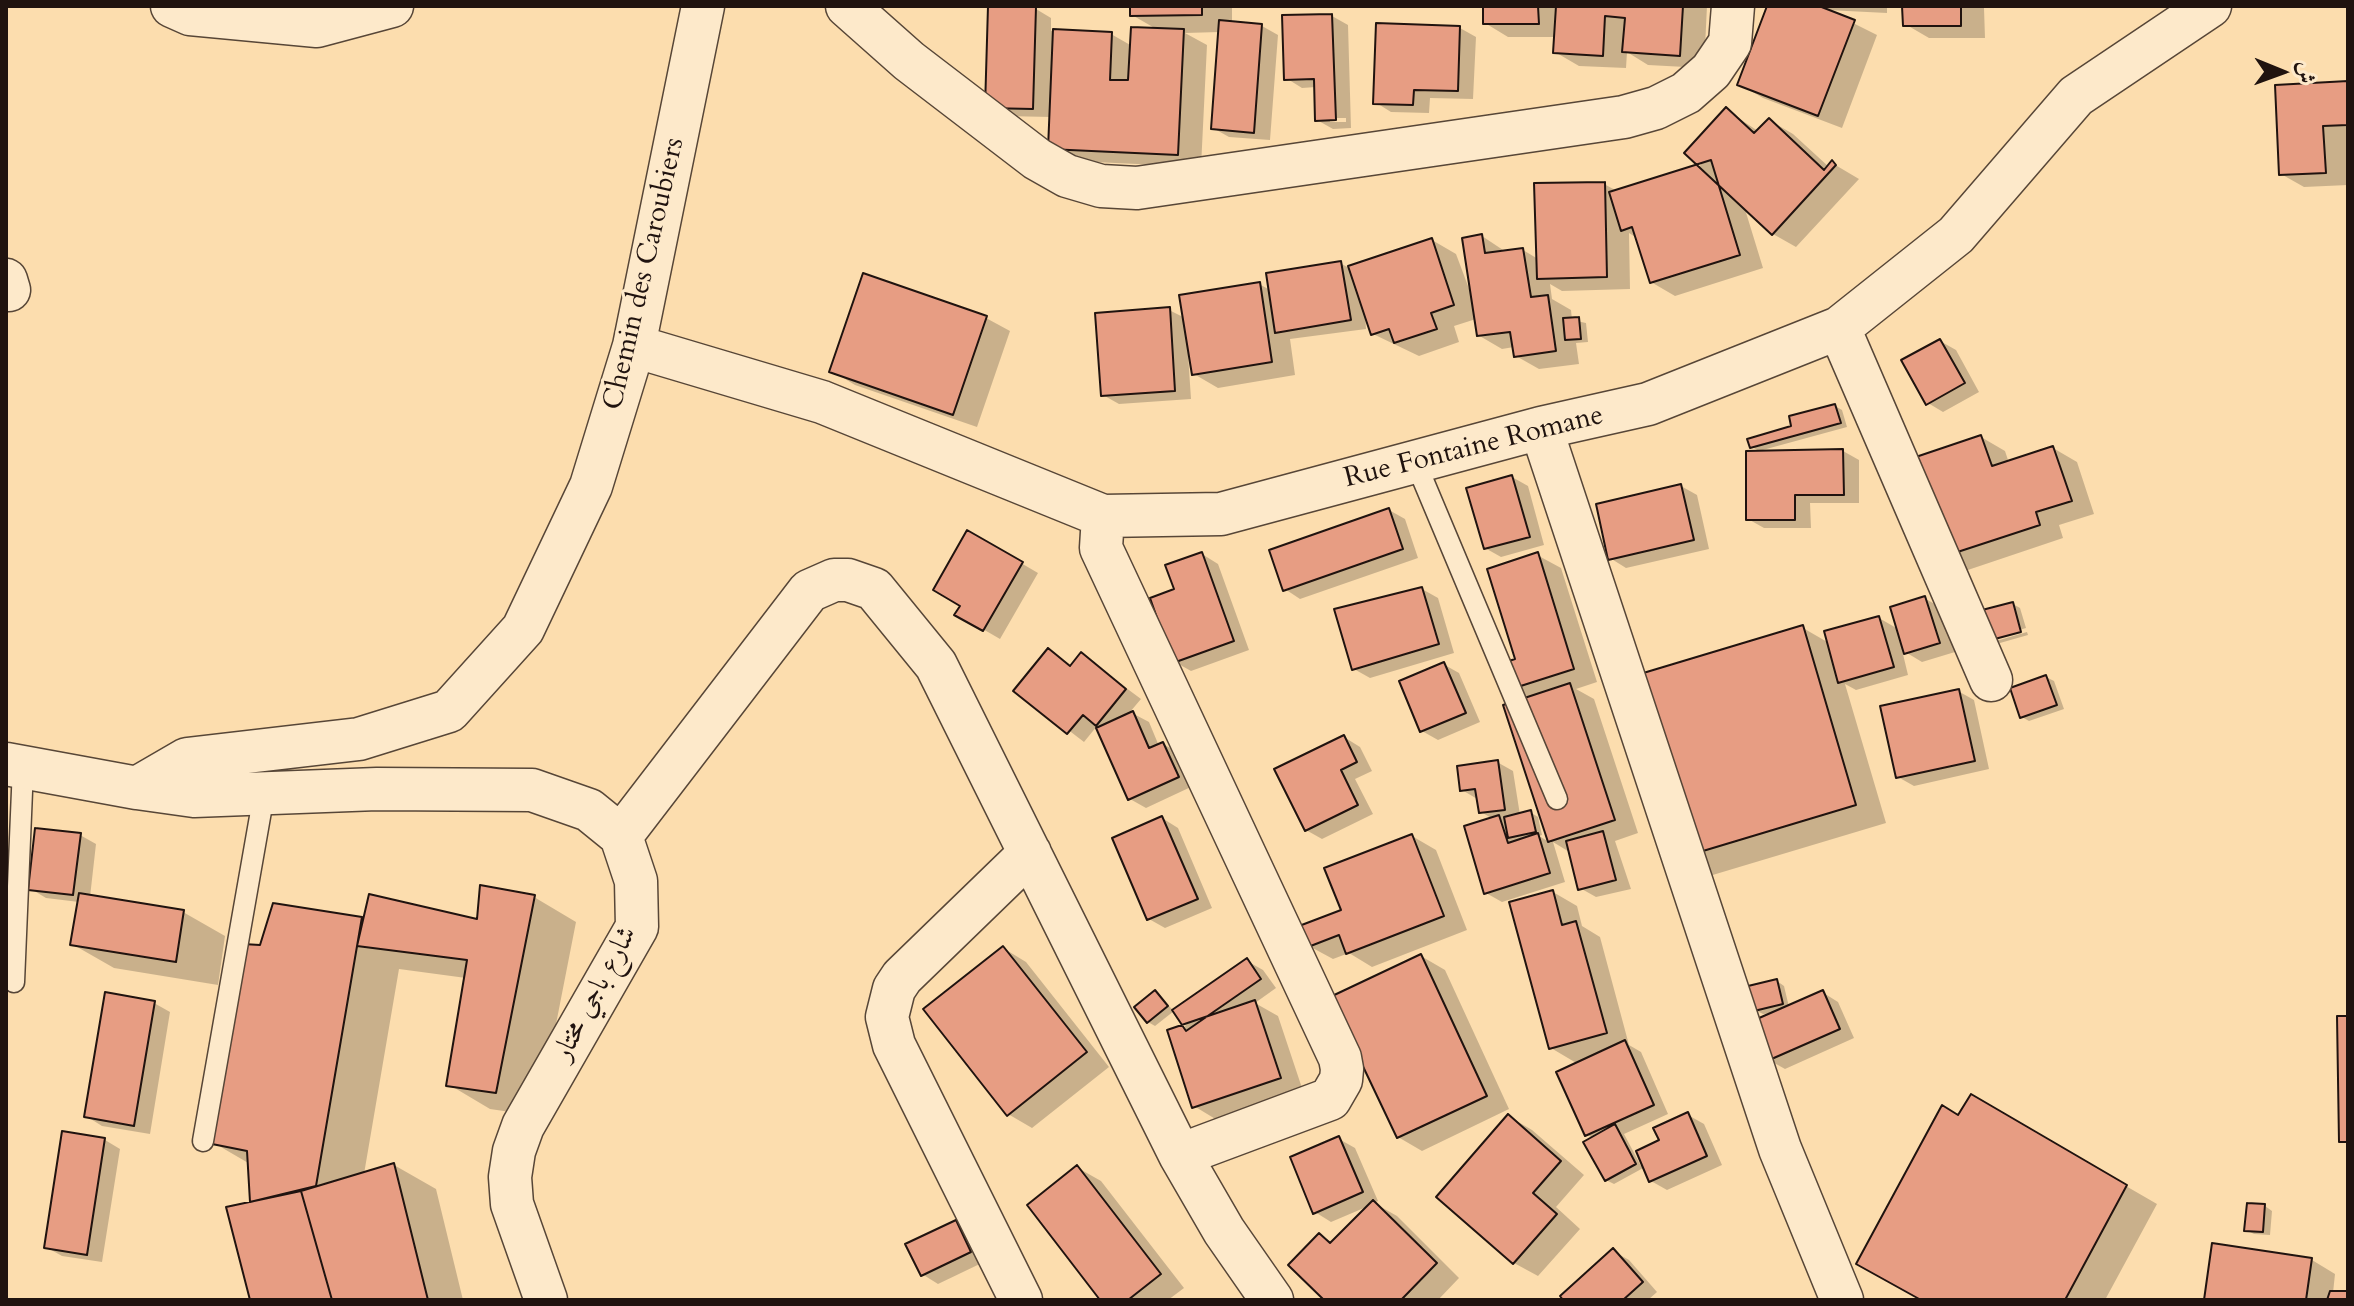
<!DOCTYPE html>
<meta charset="utf-8">
<style>
body{margin:0}
#map{position:relative;width:2354px;height:1306px;overflow:hidden;background:#fcddae;font-family:Cardo,Amiri,serif}
canvas{display:block}
.frame{position:absolute;inset:0;border:8px solid #20130f;pointer-events:none}
.north{position:absolute;left:2242px;top:32px;width:80px;height:80px;-webkit-text-stroke:6px #fde9ca;paint-order:stroke;rotate:91deg;font-size:22px;font-weight:700;line-height:32px;text-align:center;color:#20130f}
.north::after{content:'';display:block;margin:auto;width:28px;height:36px;background:#20130f;clip-path:polygon(50% 0,100% 100%,50% 72%,0 100%)}
</style>
<div id="map">
<canvas width="2354" height="1306"></canvas>
<div class="frame"></div>
<div class="north">ش</div>
</div>
<script>
const context = document.querySelector('canvas').getContext('2d');
context.lineJoin = 'round';
function fillPath(path, color) { context.fillStyle = color; context.fill(path, 'evenodd'); }
const toPath = rows => new Path2D(rows.map(r => 'M' + r).join(''));
function trace(path, color, width, dash) { context.strokeStyle = color; context.lineWidth = width; context.lineCap = dash ? 'butt' : 'round'; context.setLineDash(dash || []); context.stroke(path); }
function write(font, color, halo, rows, align = 'center') {
  context.font = font + ' Cardo,Amiri,serif'; context.lineWidth = 6; context.setLineDash([]); context.textBaseline = 'middle'; context.strokeStyle = halo; context.fillStyle = color; for (const [text, x, y, turn = 0] of rows) {
    context.save(); context.translate(x, y); context.rotate((+turn || 0) * Math.PI / 180); context.textAlign = isNaN(turn) ? turn : align; if (halo) context.strokeText(text, 0, 0); context.fillText(text, 0, 0); context.restore();
  }
}
const shadow = toPath([
 [1132,6,1232,6,1232,23,1262,26,1278,35,1270,140,1229,137,1213,128,1220,32,1185,33,1207,45,1201,167,1073,161,1050,148,1051,117,1003,116,1036,9,1051,18,1051,31,1111,34,1132,46,1158,30,1132,15],
 [1485,6,1707,6,1704,68,1648,65,1627,52,1626,68,1579,66,1555,52,1556,37,1508,37,1485,23],
 [1767,6,1887,6,1887,13,1827,10,1877,35,1842,128,1763,98,1739,84],
 [1904,6,2016,6,2016,8,1984,8,1985,38,1929,38,1905,24],
 [1332,16,1348,25,1351,128,1333,129,1317,120,1316,87,1302,88,1286,78],
 [1330,118,1346,118,1346,122,1330,122],
 [1460,28,1476,37,1473,99,1430,98,1429,113,1391,112,1375,102],
 [2348,83,2348,185,2304,187,2281,174],
 [1726,110,1758,131,1769,120,1793,134,1829,167,1832,163,1859,179,1796,247,1773,234,1744,206,1763,268,1675,296,1651,282,1637,238,1629,233,1630,289,1562,291,1550,284,1552,299,1571,310,1572,320,1586,323,1588,342,1576,343,1579,364,1539,369,1516,356,1514,347,1502,349,1478,335,1476,319,1454,326,1459,342,1419,356,1373,334,1365,310,1366,329,1290,339,1295,375,1218,388,1194,374,1191,353,1188,354,1191,399,1119,404,1103,395,1169,310,1185,318,1259,284,1270,290,1340,263,1349,268,1432,240,1456,254,1474,302,1482,236,1506,252,1523,250,1538,259,1604,184,1617,191,1700,166],
 [986,318,1010,331,977,427,855,385,832,371],
 [1940,341,1956,350,1979,392,1943,412,1928,403],
 [1835,406,1842,410,1847,427,1759,451,1752,447],
 [1981,437,2005,451,2009,463,2053,448,2077,462,2094,514,2059,525,2063,538,1953,575],
 [1843,451,1859,460,1859,503,1810,503,1811,528,1764,528,1748,519],
 [1512,477,1528,486,1544,545,1501,557,1485,548],
 [1681,486,1697,495,1709,549,1626,568,1610,558],
 [1389,510,1405,519,1418,558,1300,599,1285,589],
 [968,532,1038,573,1000,639,957,614,962,605],
 [1202,554,1218,564,1249,650,1191,671,1175,662,1176,591],
 [1537,555,1561,568,1597,682,1576,689,1594,699,1638,833,1615,841,1631,889,1596,897,1580,888,1571,853,1553,842,1565,882,1502,902,1486,893,1493,819,1481,812,1479,800,1462,790,1497,762,1513,771,1520,815,1530,812,1538,817,1542,835,1539,836,1551,843,1506,707,1526,700,1507,689,1518,660],
 [1422,589,1438,598,1454,653,1370,678,1354,669],
 [1924,598,1940,607,1955,652,1922,662,1902,650,1908,675,1856,690,1845,684,1886,823,1706,877,1675,859,1803,628,1829,643,1879,618,1898,629],
 [2013,604,2020,608,2026,628,1995,637],
 [2027,632,2028,635,2000,643,1996,641],
 [1048,650,1073,667,1082,655,1141,699,1130,712,1149,722,1159,746,1163,744,1179,753,1193,786,1146,808,1130,799,1097,726,1084,742,1016,690],
 [1443,664,1459,673,1480,722,1438,740,1422,731],
 [2046,677,2054,681,2064,709,2029,721,2022,717],
 [1958,691,1974,700,1989,769,1914,786,1898,777],
 [1344,737,1360,747,1372,771,1355,779,1373,814,1322,839,1306,830],
 [1162,818,1178,828,1212,908,1165,928,1149,919],
 [80,835,96,844,90,897,183,912,225,936,218,985,114,968,72,944,79,902,46,898,31,889],
 [1412,836,1436,850,1467,930,1372,967,1349,953,1333,959,1309,946],
 [1553,892,1577,906,1582,926,1600,937,1629,1045,1641,1052,1668,1114,1624,1134,1641,1166,1688,1115,1704,1124,1722,1165,1667,1190,1651,1181,1645,1167,1614,1184,1606,1180,1593,1138,1587,1135,1578,1064,1551,1048],
 [534,897,576,922,538,1116,490,1109,448,1084,466,978,399,969,364,1174,394,1165,436,1189,463,1300,252,1300,250,1164,214,1143,262,947,361,919,479,921],
 [1003,948,1026,962,1109,1067,1032,1128,1008,1114],
 [1421,956,1445,970,1509,1109,1422,1151,1398,1137],
 [1247,961,1263,970,1276,988,1255,1003,1278,1016,1303,1091,1217,1120,1194,1106,1185,1026],
 [1777,981,1784,986,1789,1007,1822,992,1838,1002,1854,1038,1785,1069,1769,1060,1776,1013,1763,1014,1755,1010],
 [1156,993,1174,1011,1155,1026,1148,1022],
 [154,1003,170,1012,150,1134,102,1126,86,1116],
 [1972,1097,2157,1204,2105,1300,1924,1300,1959,1117],
 [1508,1116,1532,1130,1584,1175,1556,1207,1580,1229,1538,1276,1514,1263,1439,1196],
 [1339,1139,1355,1148,1378,1201,1374,1203,1397,1216,1459,1278,1438,1300,1327,1300,1320,1235,1333,1243,1371,1205,1331,1222,1315,1212],
 [105,1140,120,1149,102,1262,62,1256,46,1247],
 [1078,1168,1101,1181,1184,1288,1168,1300,1102,1300],
 [2265,1206,2272,1211,2270,1235,2254,1234,2246,1230],
 [956,1222,972,1231,986,1261,938,1284,922,1274],
 [2214,1246,2312,1260,2335,1274,2333,1293,2348,1293,2348,1300,2206,1300],
 [1613,1251,1629,1260,1657,1292,1648,1300,1566,1300]
]);
const building = toPath([
 [988,6,1036,7,1033,109,985,108,988,6],
 [1130,6,1202,6,1202,15,1130,16,1130,6],
 [1483,6,1538,6,1539,24,1483,24,1483,6],
 [1556,6,1683,6,1680,56,1622,52,1625,18,1605,16,1603,56,1553,53,1556,6],
 [1767,6,1819,6,1855,20,1818,116,1737,85,1767,6],
 [1902,6,1961,6,1961,26,1903,26,1902,6],
 [1332,14,1336,120,1315,121,1314,79,1284,80,1282,15,1332,14],
 [1219,20,1262,24,1254,133,1211,129,1219,20],
 [1376,23,1460,26,1458,91,1414,90,1413,105,1373,104,1376,23],
 [1131,27,1184,29,1178,155,1048,149,1053,29,1112,32,1110,80,1128,80,1131,27],
 [2348,81,2348,125,2323,126,2326,173,2279,175,2275,85,2348,81],
 [1726,107,1754,133,1769,118,1824,170,1832,160,1836,165,1772,235,1684,153,1726,107],
 [1711,160,1740,255,1650,283,1632,227,1621,231,1609,192,1711,160],
 [1605,182,1607,277,1537,279,1534,183,1605,182],
 [1482,234,1485,253,1523,248,1531,297,1548,295,1556,351,1514,357,1510,332,1477,336,1462,238,1482,234],
 [1432,238,1454,305,1431,313,1437,329,1394,343,1389,329,1371,335,1348,266,1432,238],
 [1341,261,1351,320,1275,333,1266,273,1341,261],
 [863,273,987,316,953,415,829,372,863,273],
 [1260,282,1272,362,1192,375,1179,295,1260,282],
 [1170,307,1175,391,1101,396,1095,313,1170,307],
 [1579,317,1581,339,1565,340,1563,318,1579,317],
 [1940,339,1965,383,1926,405,1901,360,1940,339],
 [1835,404,1841,423,1750,448,1747,439,1791,426,1789,416,1835,404],
 [1981,435,1992,466,2053,446,2072,501,2036,512,2040,525,1927,562,1895,464,1981,435],
 [1843,449,1844,495,1795,495,1795,520,1746,520,1746,451,1843,449],
 [1512,475,1530,537,1484,549,1466,488,1512,475],
 [1681,484,1694,540,1608,560,1596,504,1681,484],
 [1389,508,1403,549,1283,591,1269,550,1389,508],
 [967,530,1023,562,983,631,954,615,960,606,933,590,967,530],
 [1202,552,1234,641,1173,663,1150,598,1174,589,1165,565,1202,552],
 [1538,552,1574,669,1505,691,1497,665,1515,659,1487,569,1538,552],
 [1422,587,1439,644,1352,670,1334,609,1422,587],
 [1925,596,1940,643,1904,654,1890,607,1925,596],
 [2013,602,2021,632,1991,640,1982,610,2013,602],
 [1879,616,1894,667,1838,683,1824,631,1879,616],
 [1803,625,1856,805,1673,860,1620,680,1803,625],
 [1048,648,1070,666,1081,652,1126,689,1096,726,1083,715,1067,734,1013,691,1048,648],
 [1444,662,1466,713,1420,732,1399,681,1444,662],
 [2046,675,2057,705,2020,718,2010,688,2046,675],
 [1570,683,1615,820,1548,842,1503,705,1570,683],
 [1959,689,1975,761,1896,778,1880,706,1959,689],
 [1133,711,1149,748,1163,742,1179,777,1128,800,1096,728,1133,711],
 [1344,735,1357,762,1341,770,1358,805,1305,831,1274,769,1344,735],
 [1498,760,1505,810,1479,813,1475,789,1460,791,1457,766,1498,760],
 [1531,810,1536,832,1508,838,1504,817,1531,810],
 [1499,815,1508,843,1538,833,1550,873,1484,894,1464,826,1499,815],
 [1162,816,1198,899,1147,920,1112,838,1162,816],
 [35,828,81,833,73,895,28,890,35,828],
 [1603,831,1616,880,1578,890,1566,841,1603,831],
 [1412,834,1444,916,1346,954,1339,935,1308,947,1299,926,1341,910,1324,868,1412,834],
 [480,885,535,895,496,1093,446,1086,467,960,357,946,369,894,477,919,480,885],
 [1553,890,1562,925,1576,921,1607,1033,1549,1049,1509,902,1553,890],
 [79,893,184,910,176,962,70,945,79,893],
 [273,903,362,917,316,1186,250,1202,247,1151,212,1144,243,944,260,945,273,903],
 [1003,946,1087,1052,1007,1116,923,1009,1003,946],
 [1421,954,1487,1096,1397,1138,1330,997,1421,954],
 [1247,958,1261,979,1186,1031,1172,1010,1247,958],
 [1777,979,1783,1004,1754,1011,1748,986,1777,979],
 [1155,990,1168,1006,1147,1023,1134,1007,1155,990],
 [1823,990,1840,1029,1767,1061,1750,1022,1823,990],
 [105,992,155,1001,134,1126,84,1117,105,992],
 [1255,1000,1281,1078,1192,1108,1167,1030,1255,1000],
 [2337,1016,2348,1016,2348,1142,2339,1142,2337,1016],
 [1625,1040,1654,1105,1585,1136,1556,1072,1625,1040],
 [1971,1094,2127,1185,2065,1300,1921,1300,1856,1264,1942,1105,1958,1115,1971,1094],
 [1688,1112,1707,1156,1649,1182,1636,1151,1659,1140,1653,1128,1688,1112],
 [1508,1114,1561,1161,1533,1193,1557,1214,1513,1264,1436,1197,1508,1114],
 [1615,1124,1636,1164,1605,1181,1583,1142,1615,1124],
 [62,1131,105,1138,87,1255,44,1248,62,1131],
 [1339,1136,1363,1192,1313,1214,1290,1157,1339,1136],
 [394,1163,428,1300,332,1300,301,1191,394,1163],
 [1077,1165,1161,1274,1128,1300,1100,1300,1027,1205,1077,1165],
 [301,1191,332,1300,250,1300,226,1207,301,1191],
 [1373,1200,1437,1263,1401,1300,1324,1300,1288,1265,1319,1233,1330,1243,1373,1200],
 [2247,1203,2265,1204,2263,1232,2244,1231,2247,1203],
 [956,1220,971,1252,921,1276,905,1244,956,1220],
 [2212,1243,2312,1258,2306,1300,2204,1300,2212,1243],
 [1613,1248,1643,1282,1623,1300,1563,1300,1560,1296,1613,1248],
 [2330,1291,2348,1291,2348,1300,2327,1300,2330,1291]
]);
const lane = toPath([
 [1415,461,1557,799],
 [14,982,23,767],
 [203,1141,264,794]
]);
const street = toPath([
 [172,6,190,14,317,26,392,6],
 [847,6,909,61,1037,159,1067,176,1101,186,1137,188,1624,117,1656,108,1686,93,1711,71,1730,43,1733,6],
 [6,280,9,290],
 [1839,328,1991,680],
 [634,346,822,402,1103,516,1221,514,1541,428,1648,404,1839,328,1956,235,2076,96,2210,6],
 [1541,428,1780,1149,1842,1300],
 [1103,516,1101,548,1340,1058,1342,1069,1341,1080,1330,1099,1180,1155],
 [6,764,137,788,187,759,359,739,449,711,523,629,591,486,634,346,703,6],
 [137,788,194,796,377,789,532,790,589,810,621,836,636,881,637,927,523,1126,514,1151,510,1177,512,1204,546,1300],
 [621,836,809,591,834,580,848,580,874,589,936,665,1180,1155,1224,1231,1272,1300],
 [1021,1300,894,1045,887,1017,894,989,902,977,1030,853]
]);
const streetNames = [
 ["Chemin des Caroubiers",645,274,-77],
 ["Rue Fontaine Romane",1474,448,-14],
 ["شارع باجي مختار",596,994,-62]
];
fillPath(shadow, '#0003');
fillPath(building, '#e79d83');
trace(building, '#20130f', 2);
trace(lane, '#574637', 23);
trace(street, '#574637', 45);
trace(lane, '#fde9ca', 20);
trace(street, '#fde9ca', 42);
write('28px', '#20130f', '#fde9ca', streetNames);
</script>
